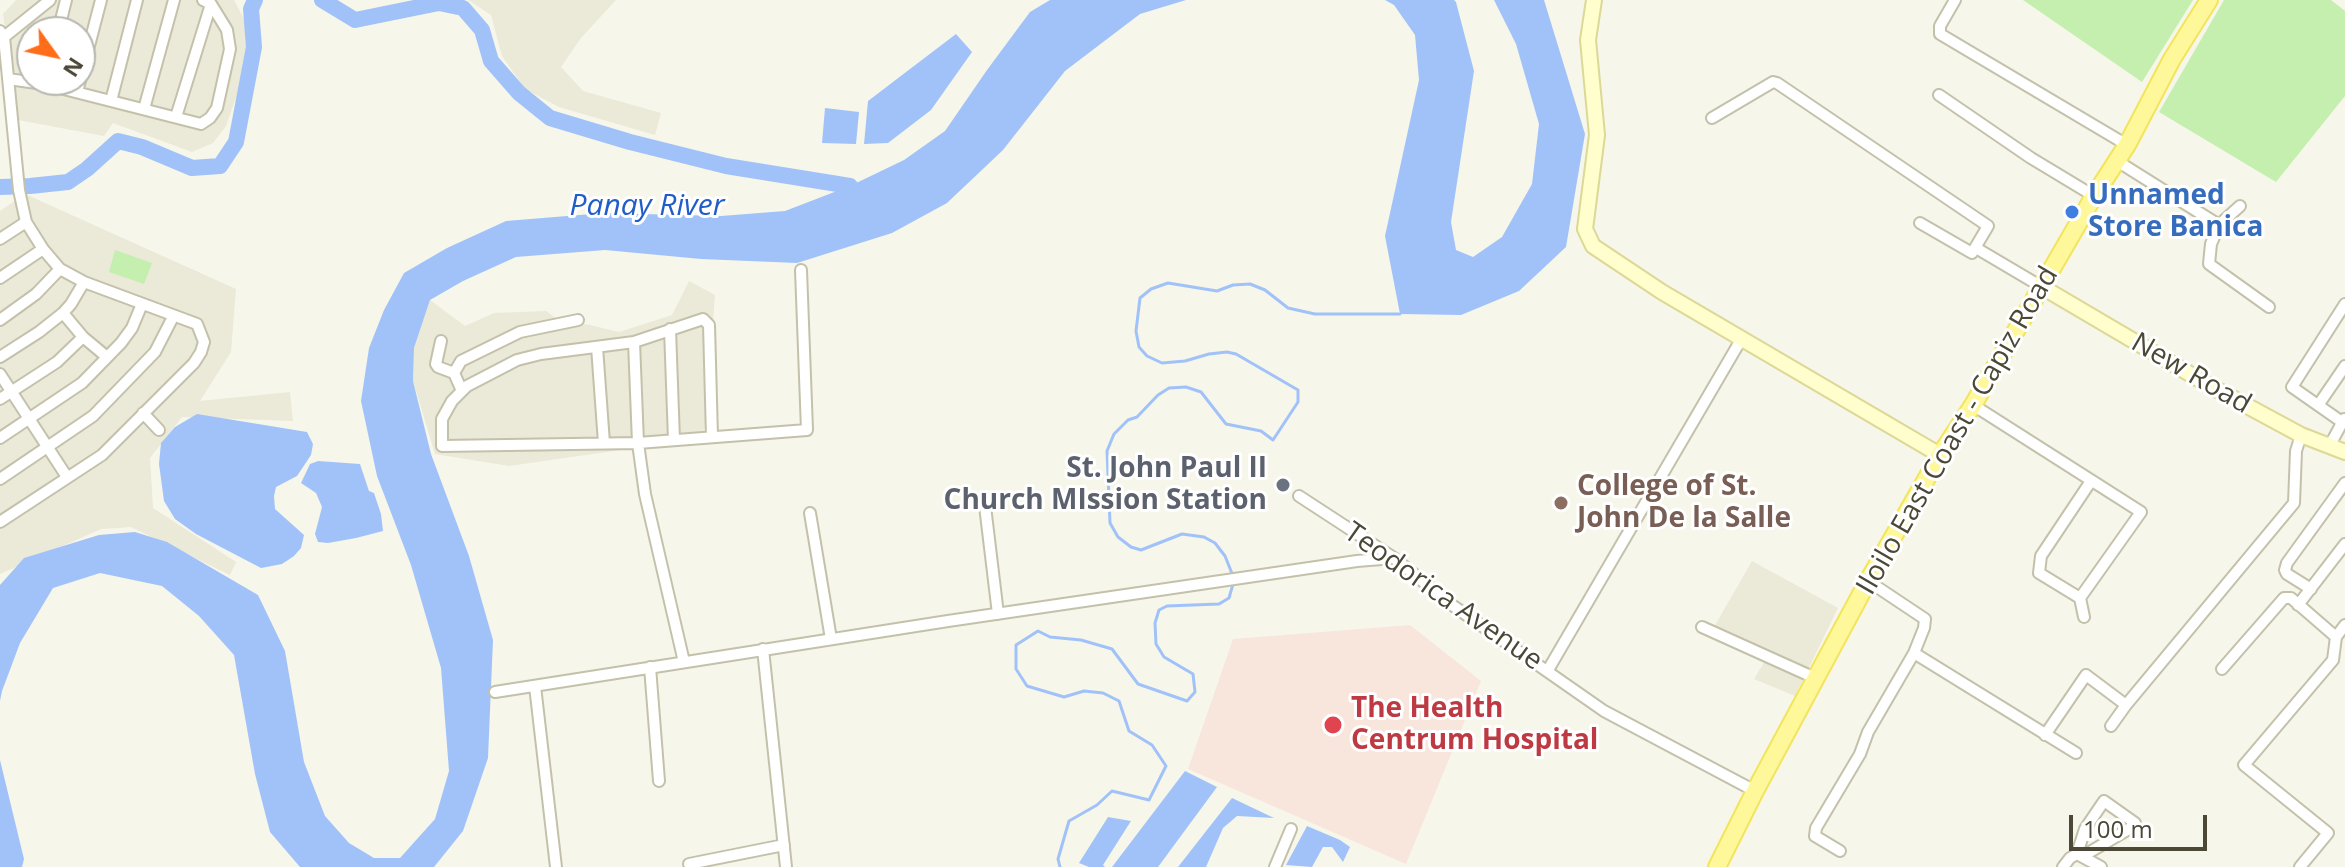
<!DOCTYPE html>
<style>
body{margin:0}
#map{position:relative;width:2345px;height:867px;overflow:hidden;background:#f7f6ea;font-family:"Open Sans",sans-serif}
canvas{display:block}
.north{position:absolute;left:16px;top:16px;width:80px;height:80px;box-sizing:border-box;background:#fff;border:2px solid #b7b6af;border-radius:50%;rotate:123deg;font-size:22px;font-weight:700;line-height:32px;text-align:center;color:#4c4837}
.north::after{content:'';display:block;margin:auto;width:28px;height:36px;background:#ff6d19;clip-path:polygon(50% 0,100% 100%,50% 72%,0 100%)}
.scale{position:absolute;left:2069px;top:815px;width:138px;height:36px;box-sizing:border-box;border:4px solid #4c4837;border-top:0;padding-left:10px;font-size:24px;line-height:28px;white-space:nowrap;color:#4c4837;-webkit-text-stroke:6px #fff;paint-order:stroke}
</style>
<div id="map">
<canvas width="2345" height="867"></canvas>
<div class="north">N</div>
<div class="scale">100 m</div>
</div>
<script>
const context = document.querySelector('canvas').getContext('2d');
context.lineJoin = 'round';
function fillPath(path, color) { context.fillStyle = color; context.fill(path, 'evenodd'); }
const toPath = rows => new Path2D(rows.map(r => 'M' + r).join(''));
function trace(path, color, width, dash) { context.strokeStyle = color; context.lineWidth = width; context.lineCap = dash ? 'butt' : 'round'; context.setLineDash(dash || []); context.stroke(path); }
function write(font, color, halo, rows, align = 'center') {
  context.font = font + ' "Open Sans",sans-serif'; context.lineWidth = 6; context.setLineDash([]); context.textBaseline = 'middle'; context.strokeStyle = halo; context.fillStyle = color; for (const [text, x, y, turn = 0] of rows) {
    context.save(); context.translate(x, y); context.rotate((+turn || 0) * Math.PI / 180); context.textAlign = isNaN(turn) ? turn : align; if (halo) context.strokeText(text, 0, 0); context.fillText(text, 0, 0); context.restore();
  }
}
const residential = toPath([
 [16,0,234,0,243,17,249,36,239,89,226,126,213,143,192,152,113,123,104,136,18,120,3,14],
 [32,32,80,32,80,80,32,80],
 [468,0,616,0,581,38,561,67,583,91,661,113,655,135,559,107,525,89,502,56,491,15],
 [25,194,236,289,231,352,200,401,290,392,293,421,182,417,150,458,153,508,236,562,230,575,131,527,101,529,0,574,0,211],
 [689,281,715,295,704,438,509,466,435,454,413,381,414,348,430,300,465,326,494,313,546,311,560,321,590,325,619,332,672,315],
 [1752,561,1838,608,1795,696,1754,679,1771,651,1714,627]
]);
const medical = toPath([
 [1410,625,1481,681,1406,864,1188,769,1233,639]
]);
const green = toPath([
 [2023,0,2193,0,2142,82],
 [2224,0,2331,0,2345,11,2345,96,2276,182,2159,112],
 [115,250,152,263,144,284,109,272]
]);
const water = toPath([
 [1050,0,1186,0,1140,14,1065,71,1003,150,947,203,892,233,797,263,701,259,605,250,516,257,463,281,430,300,414,348,413,381,431,454,469,556,493,640,488,758,463,831,434,867,300,867,270,832,255,774,234,655,199,616,162,586,100,573,53,588,20,643,2,691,0,701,0,585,24,558,99,535,135,532,167,542,258,595,285,651,304,762,325,816,349,843,374,858,400,858,435,819,449,771,441,668,411,565,377,476,361,401,369,348,384,310,404,273,447,248,506,221,604,213,721,216,785,211,850,186,904,160,945,131,987,70,1030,12],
 [1385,0,1454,0,1456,2,1474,71,1451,222,1456,250,1473,257,1502,237,1532,184,1539,124,1516,44,1494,0,1544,0,1585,134,1566,247,1519,291,1461,315,1400,314,1385,236,1419,80,1415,35,1394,5],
 [956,34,972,52,931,110,888,143,864,144,868,101],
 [825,108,859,112,856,144,822,143],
 [197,414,307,432,313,444,311,455,297,476,276,487,274,496,275,509,304,535,301,548,294,556,282,564,261,568,196,534,175,519,164,501,159,464,161,443,175,427],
 [318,461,360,464,369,491,374,493,381,514,383,531,356,538,328,543,318,542,315,534,322,507,316,493,301,483,310,464],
 [0,760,24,859,22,867,0,867],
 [1185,771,1217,787,1158,867,1112,867],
 [1232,798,1274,818,1237,816,1223,828,1206,867,1178,867],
 [1108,817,1131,821,1103,865,1105,867,1089,867,1079,863],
 [1307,826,1340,840,1350,847,1343,862,1332,847,1323,847,1312,867,1286,865]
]);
const stream = toPath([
 [1233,576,1225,556,1215,543,1204,537,1182,534,1141,550,1131,547,1118,537,1110,523,1107,451,1114,434,1128,420,1137,417,1158,395,1169,388,1186,387,1201,392,1226,424,1261,431,1273,440,1298,402,1298,390,1236,354,1227,352,1209,354,1185,361,1162,363,1147,356,1139,347,1136,331,1140,298,1151,289,1168,283,1217,291,1233,285,1250,284,1265,290,1288,308,1315,314,1400,314],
 [1060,867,1058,859,1069,821,1097,805,1112,791,1149,800,1166,766,1152,745,1129,731,1119,701,1103,693,1084,691,1064,697,1027,686,1016,669,1016,645,1038,631,1050,637,1081,640,1112,649,1138,684,1187,701,1195,692,1193,674,1164,657,1156,644,1155,623,1159,610,1167,606,1219,604,1229,598,1233,584]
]);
const river = toPath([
 [322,0,355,20,439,3,463,8,482,30,491,61,519,93,550,118,630,142,726,166,850,186],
 [0,187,30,186,68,182,87,169,118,141,142,147,192,168,220,166,236,142,254,47,251,9,255,0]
]);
const street = toPath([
 [1955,0,1940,26,1940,34,2127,145],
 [0,31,4,37,19,190,26,222,43,249,60,269,84,282,197,324,204,342,201,352,194,363,102,455,0,522],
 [58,32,66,0],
 [4,37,50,0],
 [8,79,44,84,201,124,210,118,217,108,230,49,227,30,211,4,203,0],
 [77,92,101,0],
 [1939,95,2031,158,2094,196],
 [111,101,137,0],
 [144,109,174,0],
 [176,117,211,4],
 [1712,118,1773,82,1777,83,1988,226,1972,253,1920,223],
 [2117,161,2219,225],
 [2240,206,2219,225,2211,244,2209,264,2269,307],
 [0,239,26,222],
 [1976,248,2042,287],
 [0,278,43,249],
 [63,313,83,337,107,357],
 [0,320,36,294,60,269],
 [670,329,674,440],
 [441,341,436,364,438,367,454,373],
 [634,342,638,443,645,494,684,662],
 [597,347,604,443],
 [0,357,39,332,63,313,71,304,84,282],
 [0,374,67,477],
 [462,391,454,373,461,361,520,332,578,320],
 [0,399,57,362,83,337],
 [2319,404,2345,366],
 [1973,405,2141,512,2080,598],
 [143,413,159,430],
 [2342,422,2292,387,2345,304],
 [712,437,709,325,703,319,634,342,541,354,517,360,467,386,452,401,442,419,442,446,638,443,807,430,801,270],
 [0,438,82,383,121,343,132,328,142,304],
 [2330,445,2344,419],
 [0,479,93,416,155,352,173,317],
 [1299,496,1394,558,1452,605,1604,711,1755,791],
 [985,506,998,614],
 [810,513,831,639],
 [2311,589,2287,574,2285,570,2287,563,2345,483],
 [2298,605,2345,544],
 [2084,617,2080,598,2039,573,2041,556,2091,481],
 [1702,627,1815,678],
 [763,649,786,867],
 [1914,653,2076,753],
 [650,667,659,781],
 [2222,669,2284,598,2291,598,2336,637],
 [1548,670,1742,338],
 [535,686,556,867],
 [495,692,948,621,1357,561,1394,558],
 [2111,726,2126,705],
 [2045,735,2086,675,2126,705,2294,503,2296,451,2301,435],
 [1840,851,1815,836,1816,828,1860,754,1868,732,1914,653,1924,628,1925,619,1868,581],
 [2079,855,2101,867],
 [689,864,784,845],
 [1275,867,1291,829],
 [2063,867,2070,858,2077,854,2085,829,2104,801,2135,823,2129,829,2083,856],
 [2300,867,2328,833,2244,765,2333,660,2336,637,2345,625]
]);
const secondary = toPath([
 [1594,0,1588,40,1597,135,1585,229,1593,246,1662,292,1940,455],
 [2042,287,2212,387,2301,435,2345,452]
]);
const primary = toPath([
 [1717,867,1755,791,1868,581,1940,455,1973,405,2094,196,2127,145,2172,59,2209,0]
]);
const markers = [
 [2072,212,8,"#3f7fe0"],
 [1283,485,8,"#6b7280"],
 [1561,503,8,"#8d6e63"],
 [1333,725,10,"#e0444e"]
];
const shopNames = [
 ["Unnamed",2088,196],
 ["Store Banica",2088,228]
];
const streetNames = [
 ["New Road",2191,374,30],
 ["Iloilo East Coast - Capiz Road",1958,431,-60],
 ["Teodorica Avenue",1443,597,35]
];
const worshipNames = [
 ["St. John Paul II",1267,469],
 ["Church MIssion Station",1267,501]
];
const educationNames = [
 ["College of St.",1577,487],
 ["John De la Salle",1577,519]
];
const healthNames = [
 ["The Health",1351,709],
 ["Centrum Hospital",1351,741]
];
const waterNames = [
 ["Panay River",647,206]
];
fillPath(residential, '#ebe9d8');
fillPath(medical, '#f8e6dd');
fillPath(green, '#c4efaf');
fillPath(water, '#a1c2f9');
trace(stream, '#a1c2f9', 3);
trace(river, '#a1c2f9', 16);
trace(street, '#c4c1ab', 14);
trace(secondary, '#dcd895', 18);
trace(primary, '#f2e55d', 20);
trace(street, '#fff', 10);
trace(secondary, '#fffecc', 14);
trace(primary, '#fff89b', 16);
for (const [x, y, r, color] of markers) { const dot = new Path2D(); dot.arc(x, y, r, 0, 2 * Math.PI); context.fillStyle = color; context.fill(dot); trace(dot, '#fff', 3); }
write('bold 28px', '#366cbe', '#fff', shopNames, 'left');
write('28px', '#4c4837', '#fff', streetNames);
write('bold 28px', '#5b616d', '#fff', worshipNames, 'right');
write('bold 28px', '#785e54', '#fff', educationNames, 'left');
write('bold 28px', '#be3a42', '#fff', healthNames, 'left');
write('italic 30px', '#215dc7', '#fff', waterNames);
</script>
